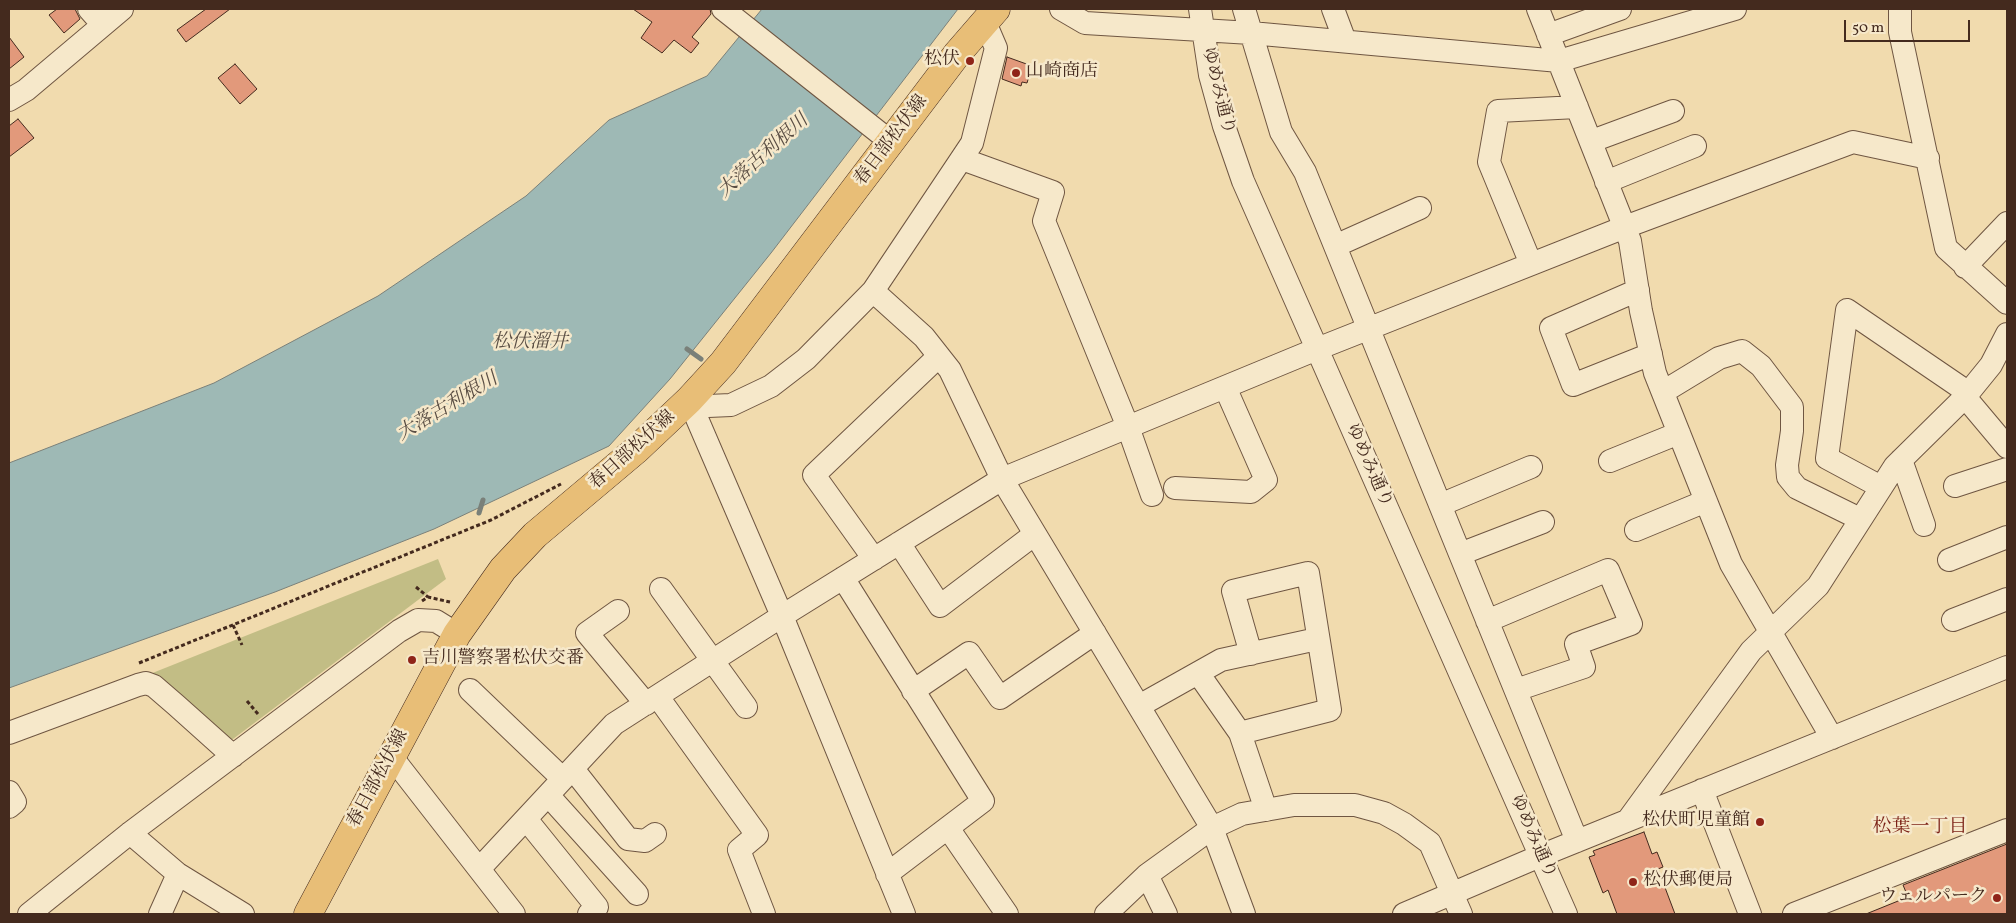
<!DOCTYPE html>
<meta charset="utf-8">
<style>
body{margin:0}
#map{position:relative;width:2016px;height:923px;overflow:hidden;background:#f1dbae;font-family:Vollkorn,serif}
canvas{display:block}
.frame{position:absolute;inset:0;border:10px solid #442a1e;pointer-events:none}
.scale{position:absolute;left:1844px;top:20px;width:126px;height:22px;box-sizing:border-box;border:2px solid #442a1e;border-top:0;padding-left:6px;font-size:15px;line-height:18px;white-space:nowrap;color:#442a1e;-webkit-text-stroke:4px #f6e8ca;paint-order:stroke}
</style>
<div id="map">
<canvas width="2016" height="923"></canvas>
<div class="frame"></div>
<div class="scale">50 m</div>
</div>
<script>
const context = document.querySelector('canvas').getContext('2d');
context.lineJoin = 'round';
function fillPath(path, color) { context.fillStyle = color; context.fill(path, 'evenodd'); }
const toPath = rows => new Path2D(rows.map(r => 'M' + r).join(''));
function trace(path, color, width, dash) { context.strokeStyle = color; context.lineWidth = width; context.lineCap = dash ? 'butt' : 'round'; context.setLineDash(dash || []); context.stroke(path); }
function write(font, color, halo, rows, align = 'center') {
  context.font = font + ' Vollkorn,"Noto Serif JP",serif'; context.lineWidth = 5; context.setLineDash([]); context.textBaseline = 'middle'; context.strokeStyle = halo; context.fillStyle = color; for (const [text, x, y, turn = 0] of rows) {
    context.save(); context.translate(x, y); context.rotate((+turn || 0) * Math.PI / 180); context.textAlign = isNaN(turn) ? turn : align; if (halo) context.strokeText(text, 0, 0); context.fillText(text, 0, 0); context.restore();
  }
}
const green = toPath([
 [438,559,446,579,233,739,224,739,150,674]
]);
const water = toPath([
 [762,9,958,9,771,253,670,379,609,446,434,529,275,592,9,688,9,463,214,383,378,296,526,196,609,120,707,76,762,9]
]);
const stream = toPath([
 [687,349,701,359],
 [479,513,483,500]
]);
const building = toPath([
 [57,9,75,9,80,19,64,33,49,15,57,9],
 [206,9,230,9,186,42,177,30,206,9],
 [633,9,710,9,711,14,692,37,699,43,691,53,674,40,662,53,641,38,652,22,633,9],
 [9,37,24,57,9,69,9,37],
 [1007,57,1032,66,1027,83,1022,82,1021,86,1002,79,1007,57],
 [235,64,257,89,240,104,218,78,235,64],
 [18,119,34,138,9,157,9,126,18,119],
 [1644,832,1652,854,1657,852,1663,867,1658,869,1675,914,1617,914,1608,890,1603,893,1589,857,1595,855,1593,851,1644,832],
 [2007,844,2007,914,1866,914,1908,897,1903,885,2007,844]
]);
const path = toPath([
 [416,587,428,597],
 [422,601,428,597,450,602],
 [233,625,242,645],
 [139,663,491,520,561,484],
 [247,701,258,714]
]);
const minor = toPath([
 [89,9,103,25],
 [723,9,891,142],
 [1061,9,1085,23,1251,33,1559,61,1735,9],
 [1200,9,1210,75,1224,126,1243,181,1566,914],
 [1244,9,1281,132,1305,172,1460,554,1543,522],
 [1333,9,1345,41],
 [1538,9,1630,241,1641,311,1655,373,1731,564,1832,738],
 [1900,9,1900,32,1946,248,2007,303],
 [1548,35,1620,9],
 [9,100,26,90,122,9],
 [1592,141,1673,111],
 [962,159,1053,192,1044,221,1128,427,1152,495],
 [1606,182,1695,146],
 [1335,246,1420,208],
 [1531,264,1489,162,1498,111,1577,107],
 [1965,267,2007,223],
 [1638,290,1551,328,1573,385,1651,354],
 [873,291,924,337,950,370,1002,479,1212,828,1244,914],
 [1663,392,1719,358,1742,351,1761,366,1792,407,1792,431,1787,465,1788,477,1797,488,1860,519],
 [689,400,782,616,904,914],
 [689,400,708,406,731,405,771,386,806,359,873,291,972,143,996,48,984,20],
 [1901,460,1924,525],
 [1610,461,1679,433],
 [1955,486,2007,469],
 [1881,487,1827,458,1847,310,1960,387,1965,397,2007,447],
 [1175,488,1251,492,1266,480,1225,387],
 [1440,505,1531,467],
 [1636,530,1706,501],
 [899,543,940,606,1035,534],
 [1460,554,1577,841],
 [874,559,814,475,939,356],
 [1949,560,2007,537],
 [843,578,983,801,887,874],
 [661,589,746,707],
 [618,611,587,633,646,704],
 [1953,620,2007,599],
 [1487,621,1608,570,1631,624,1576,644,1584,667,1516,690],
 [1198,673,1240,733,1266,810],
 [470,690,563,779],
 [913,691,969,653,1000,698,1095,633],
 [658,697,757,835,739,850,764,914],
 [1139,706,1221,660,1317,639],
 [9,733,138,685,146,683,154,686,176,705,233,756],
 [1240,733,1330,710,1308,573,1233,591,1251,654],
 [391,756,514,914],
 [573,769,628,839,645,841,655,834],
 [1702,790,1750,914],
 [9,792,15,802,9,807],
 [548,795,637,894],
 [526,819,597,907,589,914],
 [1628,820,1751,651,1818,586,1895,466,1965,397,1991,365,2007,334],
 [948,828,1007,914],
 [130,833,178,874,243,914],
 [480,868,614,724,782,616,1002,479,1317,349,1625,227,1853,142,1928,158],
 [1147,875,1166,914],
 [29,914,130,833,399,631,418,620,436,621,457,634],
 [160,914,178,874],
 [1106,914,1147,875,1212,828,1242,814,1294,805,1355,805,1384,813,1404,824,1430,843,1461,914],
 [1404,914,1540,856,2007,667],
 [1794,914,2007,830]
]);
const major = toPath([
 [308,914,457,634,503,569,535,535,636,450,689,400,723,363,957,54,996,9]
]);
const markers = [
 [970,61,5,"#8f2418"],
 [1016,73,5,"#8f2418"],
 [412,660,5,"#8f2418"],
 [1760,822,5,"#8f2418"],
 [1633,882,5,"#8f2418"],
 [1997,898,5,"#8f2418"]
];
const poiNames = [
 ["松伏",960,61],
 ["山崎商店",1026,73,"left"],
 ["吉川警察署松伏交番",422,660,"left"],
 ["松伏町児童館",1750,822],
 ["松伏郵便局",1643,882,"left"],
 ["ウェルパーク",1987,898]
];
const streetNames = [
 ["ゆめみ通り",1217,91,76],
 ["春日部松伏線",892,141,-53],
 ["春日部松伏線",633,451,-42],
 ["ゆめみ通り",1368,466,66],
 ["春日部松伏線",379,779,-62],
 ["ゆめみ通り",1532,837,66]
];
const waterNames = [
 ["大落古利根川",764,157,-42],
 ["松伏溜井",530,344],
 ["大落古利根川",448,408,-31]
];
const neighbourhoodNames = [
 ["松葉一丁目",1920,829]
];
fillPath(green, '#c2bd85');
fillPath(water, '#9eb9b5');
trace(water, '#7a8079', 1);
trace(stream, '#7a8079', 5);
fillPath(building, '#e2997b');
trace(building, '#442a1e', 1);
trace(minor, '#6f5642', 24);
trace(major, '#442a1e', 29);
trace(path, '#442a1e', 3, [4, 2.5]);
trace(minor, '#f6e8ca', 22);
trace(major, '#e8be77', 28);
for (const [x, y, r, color] of markers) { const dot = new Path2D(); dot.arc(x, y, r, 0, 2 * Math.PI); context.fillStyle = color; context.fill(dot); trace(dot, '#f6e8ca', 2); }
write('18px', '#442a1e', '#f6e8ca', poiNames, 'right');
write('18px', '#442a1e', '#f6e8ca', streetNames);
write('italic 19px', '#5a4e44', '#f6e8ca', waterNames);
write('19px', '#7a1f14', '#f6e8ca', neighbourhoodNames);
</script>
